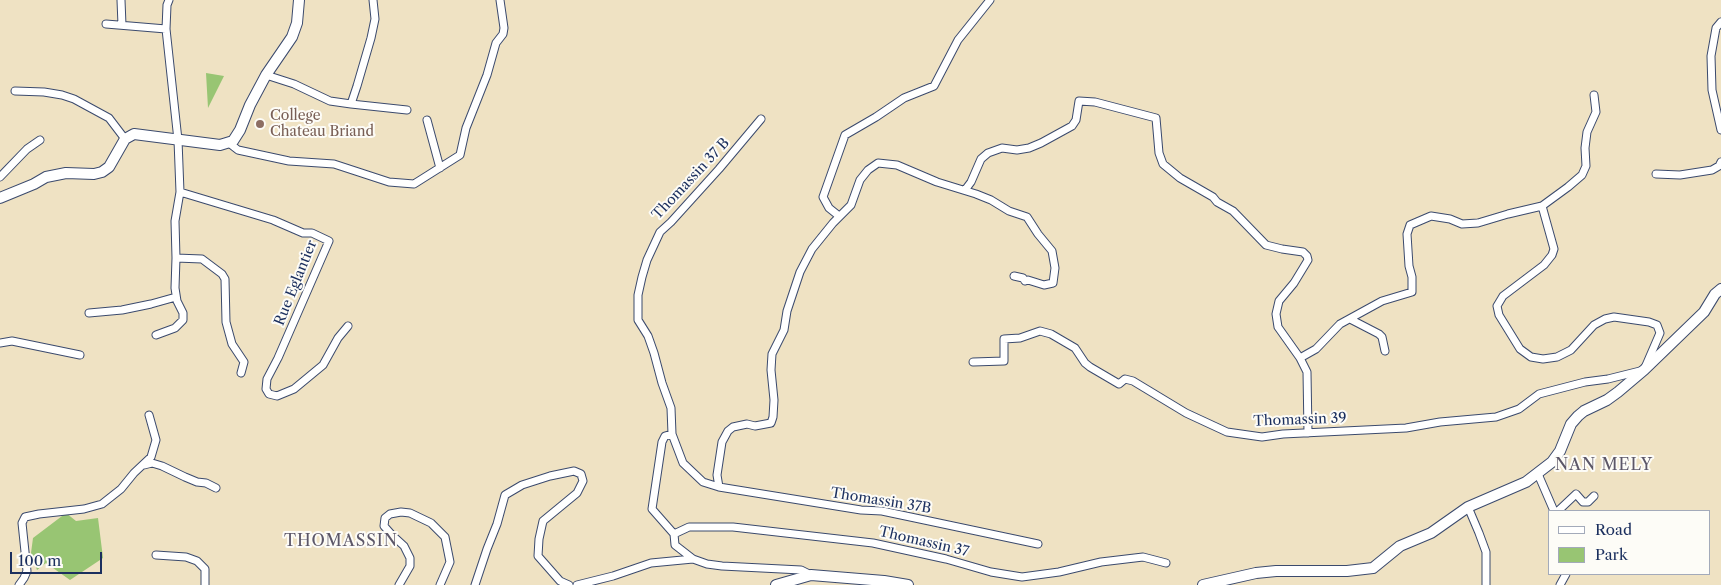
<!DOCTYPE html>
<style>
body{margin:0}
#map{position:relative;width:1721px;height:585px;overflow:hidden;background:#efe2c3;font-family:"Libre Caslon Text",serif}
canvas{display:block}
.legend{position:absolute;left:1548px;top:510px;width:162px;height:65px;box-sizing:border-box;background:#fdfcf7;border:1px solid #a3aaba;margin:0;padding:6px 9px;list-style:none;font-size:15px;color:#1b2f5e}
.legend li{display:flex;align-items:center;gap:10px;height:25px}
.legend b{width:25px;border:1px solid #a3aaba}
.scale{position:absolute;left:10px;top:552px;width:92px;height:22px;box-sizing:border-box;border:2px solid #1b2f5e;border-top:0;padding-left:6px;font-size:15px;line-height:18px;white-space:nowrap;color:#1b2f5e;-webkit-text-stroke:4px #fdfcf7;paint-order:stroke}
</style>
<div id="map">
<canvas width="1721" height="585"></canvas>
<ul class="legend">
<li><b style="height:6px;background:#fff"></b>Road</li>
<li><b style="height:14px;background:#98c573"></b>Park</li>
</ul>
<div class="scale">100 m</div>
</div>
<script>
const context = document.querySelector('canvas').getContext('2d');
context.lineJoin = 'round';
function fillPath(path, color) { context.fillStyle = color; context.fill(path, 'evenodd'); }
const toPath = rows => new Path2D(rows.map(r => 'M' + r).join(''));
function trace(path, color, width, dash) { context.strokeStyle = color; context.lineWidth = width; context.lineCap = dash ? 'butt' : 'round'; context.setLineDash(dash || []); context.stroke(path); }
function write(font, color, halo, rows, align = 'center') {
  context.font = font + ' "Libre Caslon Text",serif'; context.lineWidth = 4; context.setLineDash([]); context.textBaseline = 'middle'; context.strokeStyle = halo; context.fillStyle = color; for (const [text, x, y, turn = 0] of rows) {
    context.save(); context.translate(x, y); context.rotate((+turn || 0) * Math.PI / 180); context.textAlign = isNaN(turn) ? turn : align; if (halo) context.strokeText(text, 0, 0); context.fillText(text, 0, 0); context.restore();
  }
}
const green = toPath([
 [206,73,224,76,208,108],
 [66,513,76,521,98,518,103,558,70,580,46,563,37,570,31,553,33,538]
]);
const street = toPath([
 [121,0,122,25],
 [169,0,167,5,166,29,178,140,180,192,273,220,303,233,312,233,329,241,278,358,267,379,266,389,269,394,277,396,294,389,323,365,338,338,348,326],
 [1721,22,1716,28,1711,56,1712,90,1721,130],
 [106,24,166,29],
 [266,75,294,84,330,101,351,104,357,86,371,38,375,19,373,0],
 [15,91,44,92,62,95,74,99,109,118,125,139],
 [351,104,407,110],
 [761,119,719,169,671,222,660,232,647,260,642,277,638,295,638,320,648,336,654,353,662,383,671,408,672,434,665,436,662,442,652,509,674,534,675,545,693,559,707,564,722,566,801,570,811,575],
 [427,120,440,168],
 [229,143,238,150,289,161,334,164,389,182,414,184,460,155,466,128,487,75,496,43,503,34,504,28,500,0],
 [1656,174,1680,175,1712,170,1719,166,1721,162],
 [0,177,27,149,40,140],
 [965,190,971,182,981,159,988,153,1002,148,1017,150,1029,148,1041,143,1072,126,1076,120,1079,101,1095,102,1156,118,1159,153,1163,164,1180,178,1213,197,1217,202,1233,211,1266,245,1282,249,1303,252,1307,256,1308,260,1294,283,1279,301,1276,314,1278,327,1300,358,1307,372,1308,433],
 [180,192,175,221,176,258,202,259,222,274,225,279,226,322,232,344,244,362,241,373],
 [839,216,829,208,823,197,845,135,876,117,904,98,934,86,958,40,990,0],
 [89,313,122,310,151,304,176,297],
 [1350,319,1379,334,1382,337,1385,351],
 [156,335,175,328,183,320,183,313,177,301,175,288,176,258],
 [0,343,12,341,80,355],
 [1300,358,1316,349,1340,324,1382,301,1412,292,1412,277,1409,266,1407,234,1410,225,1431,216,1450,219,1462,224,1478,223,1508,214,1542,206],
 [973,362,1004,361,1004,339,1020,338,1040,331,1051,334,1075,348,1085,363,1090,367,1119,384,1125,379,1133,381,1186,413,1227,432,1262,437,1283,434,1406,428,1440,422,1496,417,1519,409,1539,394,1585,382,1608,379,1644,370,1660,333,1657,325,1649,322,1614,317,1605,319,1594,325,1571,350,1557,357,1543,359,1531,357,1520,349,1499,315,1497,306,1503,296,1544,265,1552,255,1554,249,1542,206,1568,187,1582,175,1586,166,1585,148,1587,132,1596,112,1594,95],
 [672,434,683,463,703,482,719,487,717,475,722,442,728,431,733,427,747,424,755,426,771,423,773,417,774,400,771,370,772,354,784,330,787,311,800,272,812,249,833,223,851,205,860,180,868,170,878,163,897,165,937,182,976,194,991,200,1009,211,1027,217,1038,234,1052,251,1055,268,1053,283,1044,285,1028,280,1025,281,1023,278,1014,276],
 [144,465,152,463,162,466,185,477,197,482,206,483,216,488],
 [1538,474,1554,511],
 [719,487,861,510,882,511,1038,544],
 [1468,507,1479,533,1486,552,1486,585],
 [1558,511,1576,494,1583,502,1588,502,1594,496],
 [674,534,689,527,733,527,873,543,946,559,991,572,1022,577,1059,572,1101,562,1143,557,1166,563],
 [156,555,186,557,197,561,205,569,205,585],
 [19,585,24,578,27,571,22,523,25,517,39,514,84,509,102,504,121,489,134,473,151,457,156,440,149,415],
 [399,585,410,566,410,558,404,546,392,535,384,526,385,518,390,514,401,512,410,513,431,523,445,537,450,562,440,585],
 [475,585,487,549,497,524,505,495,522,485,550,476,574,471,581,474,583,481,577,493,543,521,539,539,538,556,560,581,569,585],
 [577,585,613,576,651,563,693,559],
 [1560,585,1566,574]
]);
const secondary = toPath([
 [0,198,34,184,46,177,66,173,94,174,102,172,109,167,125,139,134,134,220,145,233,141,240,130,250,105,266,75,292,37,297,23,299,0],
 [776,585,811,575,884,581,908,585],
 [1203,585,1256,573,1276,571,1347,571,1373,568,1400,546,1431,533,1468,507,1526,482,1552,462,1560,451,1571,424,1578,416,1584,411,1607,400,1618,392,1644,370,1704,312,1715,294,1721,289]
]);
const markers = [
 [260,124,5,"#8d6e63"]
];
const educationNames = [
 ["College",270,116],
 ["Chateau Briand",270,132]
];
const streetNames = [
 ["Thomassin 37 B",691,179,-47],
 ["Rue Eglantier",296,283,-68],
 ["Thomassin 39",1300,420,-2],
 ["Thomassin 37B",881,501,9],
 ["Thomassin 37",924,542,13]
];
const quarterNames = [
 ["NAN MELY",1604,465],
 ["THOMASSIN",341,541]
];
fillPath(green, '#98c573');
trace(street, '#3b4a6d', 9);
trace(secondary, '#3b4a6d', 12);
trace(street, '#fff', 7);
trace(secondary, '#fff', 10);
for (const [x, y, r, color] of markers) { const dot = new Path2D(); dot.arc(x, y, r, 0, 2 * Math.PI); context.fillStyle = color; context.fill(dot); trace(dot, '#fdfcf7', 2); }
write('14px', '#785e54', '#fdfcf7', educationNames, 'left');
write('14px', '#1b2f5e', '#fdfcf7', streetNames);
context.letterSpacing = '1px';
write('16px', '#5c5768', '#fdfcf7', quarterNames);
context.letterSpacing = '0px';
</script>
